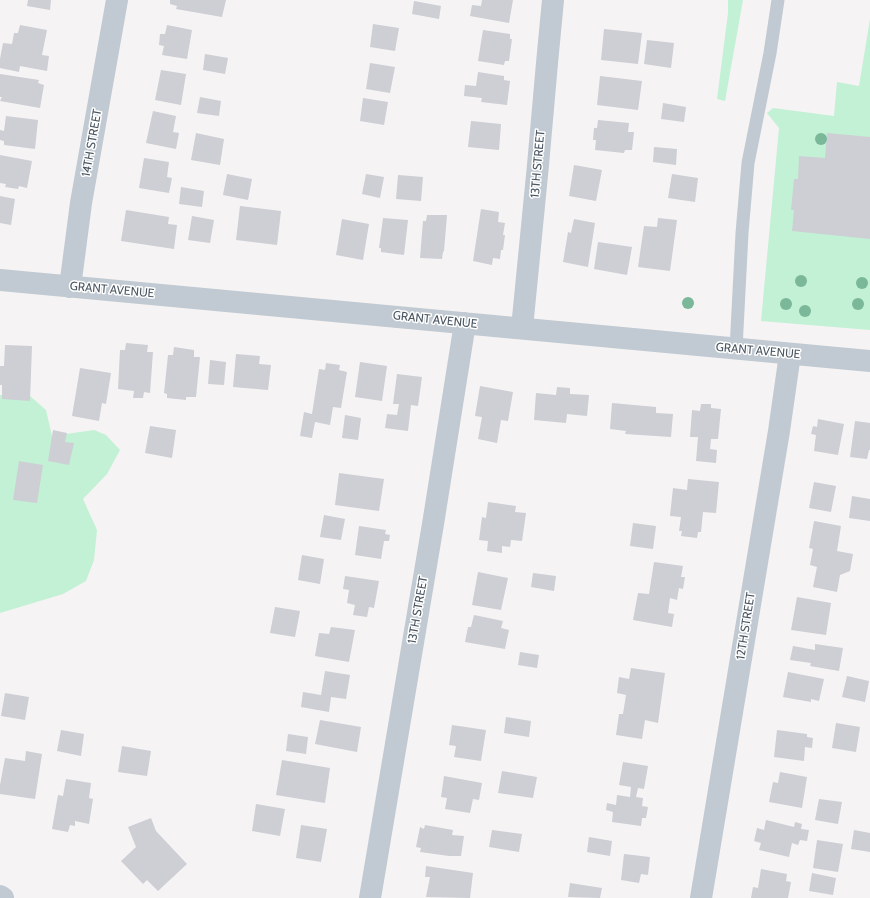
<!DOCTYPE html>
<style>
body{margin:0}
canvas{display:block;background:#f5f3f3}
</style>
<canvas width="870" height="898"></canvas>
<script>
const context = document.querySelector('canvas').getContext('2d');
context.lineJoin = 'round';
function fillPath(path, color) { context.fillStyle = color; context.fill(path, 'evenodd'); }
const toPath = rows => new Path2D(rows.map(r => 'M' + r).join(''));
function trace(path, color, width, dash) { context.strokeStyle = color; context.lineWidth = width; context.lineCap = dash ? 'butt' : 'round'; context.setLineDash(dash || []); context.stroke(path); }
function write(font, color, halo, rows, align = 'center') {
  context.font = font + ' Cabin,sans-serif'; context.lineWidth = 3; context.setLineDash([]); context.textBaseline = 'middle'; context.strokeStyle = halo; context.fillStyle = color; for (const [text, x, y, turn = 0] of rows) {
    context.save(); context.translate(x, y); context.rotate((+turn || 0) * Math.PI / 180); context.textAlign = isNaN(turn) ? turn : align; if (halo) context.strokeText(text, 0, 0); context.fillText(text, 0, 0); context.restore();
  }
}
const green = toPath([
 [728,0,743,0,725,101,717,99,728,13],
 [870,19,870,330,761,321,779,128,767,113,773,108,834,116,837,82,859,86],
 [0,395,30,396,46,410,52,436,94,430,106,435,120,450,107,474,83,499,97,530,94,560,86,581,63,594,0,613]
]);
const building = toPath([
 [28,0,51,0,50,10,27,6],
 [170,0,226,0,222,17,176,9,177,6,170,4],
 [482,0,513,0,509,23,470,16,472,5,481,6],
 [414,1,441,6,439,19,412,14],
 [373,24,399,28,395,51,370,47],
 [20,25,47,30,42,55,49,56,47,71,20,66,19,72,0,68,0,59,3,43,12,44,14,33,18,33],
 [167,25,192,30,187,59,162,55,164,46,159,45,160,34,165,34],
 [604,29,642,33,638,64,601,60],
 [483,30,510,34,510,39,512,39,509,61,505,61,504,65,478,61],
 [647,40,674,43,671,68,644,64],
 [205,54,228,58,225,74,203,70],
 [370,63,395,67,390,93,366,89],
 [161,70,186,74,181,105,155,100],
 [478,72,504,76,504,80,510,81,507,105,481,102,482,98,464,96,465,85,476,86],
 [0,74,39,80,38,83,44,85,40,108,0,101,2,97,0,97],
 [600,76,642,81,638,110,597,105],
 [200,97,221,101,219,116,197,113],
 [363,98,388,102,384,125,360,121],
 [663,103,686,107,684,122,661,119],
 [153,111,176,116,173,132,179,133,176,149,146,143],
 [6,116,38,120,35,149,4,145,4,141,0,140,0,130,4,131],
 [598,120,629,123,628,132,634,132,632,150,625,150,624,153,595,150,596,140,593,140,594,128,597,128],
 [471,121,501,124,499,150,468,147],
 [196,133,224,139,220,165,191,160],
 [827,133,870,137,870,239,792,231,794,210,791,210,794,179,798,179,799,156,825,158],
 [654,147,677,149,676,165,653,162],
 [0,155,32,161,27,188,19,186,18,189,5,187,6,184,0,183],
 [144,158,169,162,167,177,172,178,169,193,139,188],
 [574,165,602,170,596,201,569,196],
 [227,174,252,179,248,200,223,195],
 [366,174,384,177,380,198,362,194],
 [672,174,698,178,695,202,668,198],
 [398,175,423,177,421,201,396,199],
 [181,187,204,191,202,207,179,204],
 [0,196,15,199,11,225,0,223],
 [240,206,281,211,277,245,236,240],
 [481,209,499,212,498,222,505,223,503,235,505,235,503,250,501,250,500,259,493,258,492,265,473,261],
 [126,210,169,217,168,224,177,225,174,249,121,241],
 [427,215,447,215,444,251,443,252,442,259,420,258,423,221,426,221],
 [192,216,214,220,210,243,188,240],
 [383,218,408,220,404,255,381,252,381,248,379,248],
 [658,218,677,220,670,271,638,267,644,226,657,227],
 [342,219,369,224,363,260,336,255],
 [574,219,595,223,588,267,563,262,568,232,571,233],
 [598,242,632,247,627,275,594,269],
 [126,343,148,345,147,352,153,352,150,393,144,392,143,398,133,398,134,391,118,389,120,350,125,350],
 [5,345,32,346,30,401,2,399,2,385,0,385,0,366,4,366],
 [174,347,194,350,194,357,200,357,196,397,186,397,186,400,167,398,167,394,164,393,168,355,173,355],
 [236,354,260,356,259,364,271,365,268,390,233,387],
 [210,360,226,362,224,385,208,384],
 [360,362,387,366,382,401,355,397],
 [326,363,340,365,339,370,347,372,341,408,333,407,330,425,315,422,312,438,300,436,304,412,312,414,319,369,325,370],
 [80,368,111,373,106,404,102,403,99,421,72,416],
 [397,374,422,377,418,406,411,405,408,431,385,428,387,414,397,415,399,404,393,404],
 [480,386,513,392,508,421,501,420,497,443,478,439,482,417,475,416],
 [557,387,570,388,570,394,589,395,587,416,567,414,566,423,534,420,536,393,556,395],
 [612,403,656,407,656,413,673,414,671,437,625,434,626,431,610,429],
 [701,404,711,404,711,408,721,409,718,439,711,439,710,449,717,450,716,463,696,461,698,437,690,437,692,410,700,411],
 [345,415,361,418,358,440,342,438],
 [818,419,844,424,838,455,814,451,816,435,811,434,813,426,817,427],
 [855,421,870,423,870,450,869,450,867,459,850,457],
 [150,426,176,430,172,458,145,453],
 [53,430,67,433,65,442,74,443,69,465,48,461],
 [19,461,43,465,37,503,13,500],
 [339,473,384,479,379,511,335,505],
 [688,479,719,482,716,513,703,512,701,532,698,532,697,538,681,536,682,531,679,531,681,517,670,516,673,488,687,490],
 [814,482,836,486,831,512,809,508],
 [852,496,870,499,870,521,849,518],
 [488,502,516,506,515,512,526,513,522,541,511,540,510,547,502,546,502,553,487,551,488,541,479,540,482,517,486,518],
 [324,515,345,519,341,540,320,537],
 [814,521,841,526,837,551,853,554,850,571,840,575,837,592,813,587,817,567,810,565,813,549,809,548],
 [633,523,656,526,653,549,630,546],
 [359,526,386,530,385,534,390,535,389,541,384,541,381,559,355,555],
 [302,555,324,559,320,584,298,580],
 [654,562,683,566,681,577,685,577,683,589,679,588,677,600,670,598,668,613,674,614,672,627,633,620,638,593,649,594],
 [478,572,508,578,501,610,472,605],
 [533,573,556,576,554,591,531,587],
 [345,576,379,581,374,608,369,607,367,617,353,615,355,605,347,603,349,590,343,589],
 [797,597,831,603,826,635,791,630],
 [275,607,300,611,295,637,270,633],
 [474,615,503,621,501,628,509,630,505,649,465,642,468,627,471,627],
 [331,627,355,630,349,662,315,656,319,633,329,634],
 [815,644,843,648,839,671,810,666,811,663,790,660,793,646,815,650],
 [520,652,539,655,537,668,518,665],
 [631,668,665,673,658,723,645,720,642,739,616,735,619,714,623,714,626,695,617,693,619,677,629,679],
 [325,671,350,675,346,699,331,697,329,712,301,707,303,692,321,695],
 [788,672,824,679,819,701,811,699,811,702,783,697],
 [847,676,869,681,865,702,842,697],
 [5,693,29,697,25,720,1,716],
 [506,717,531,721,529,737,504,733],
 [320,720,361,727,357,752,315,744],
 [836,723,860,727,856,752,832,748],
 [452,725,486,730,481,761,454,757,456,746,449,745],
 [61,730,84,734,81,756,57,751],
 [777,730,807,734,807,737,813,738,812,748,805,747,804,761,774,757],
 [288,734,308,737,306,754,286,751],
 [122,746,151,751,147,776,118,772],
 [26,751,42,754,35,799,0,794,0,785,5,758,25,761],
 [282,760,330,768,325,803,276,795],
 [623,762,648,766,644,789,638,788,636,797,643,798,642,806,648,807,646,818,642,818,641,826,612,822,613,812,606,810,607,803,616,805,617,795,630,797,631,787,619,785],
 [502,771,537,777,533,798,498,793],
 [780,772,807,777,802,808,769,802,773,782,778,783],
 [444,776,482,783,479,800,473,799,470,813,445,809,447,798,441,797],
 [66,779,91,783,89,798,93,799,89,824,75,821,75,826,70,825,68,832,52,829,58,795,63,796],
 [819,799,842,802,838,824,815,820],
 [256,804,285,809,280,836,252,831],
 [151,818,156,831,187,864,158,891,147,880,143,884,121,861,136,847,128,827],
 [766,820,794,827,795,822,802,824,801,829,809,830,807,841,800,840,798,845,792,843,789,857,759,850,761,843,754,841,757,828,764,830],
 [301,825,327,829,321,862,296,858],
 [425,825,453,830,452,835,464,836,461,856,449,856,420,852,421,848,416,847,420,827,424,829],
 [492,830,522,834,519,852,489,847],
 [854,830,870,833,870,852,851,849],
 [589,837,612,841,610,856,587,852],
 [817,840,843,844,838,872,813,868],
 [624,854,650,857,648,875,641,874,639,883,621,880],
 [426,866,473,873,470,898,426,897,430,877,425,877],
 [761,869,787,874,786,881,791,882,788,898,751,898,753,887,758,888],
 [812,873,836,878,833,895,809,891],
 [570,883,602,888,600,898,568,897]
]);
const lane = toPath([
 [736,349,742,233,748,163,770,53,778,0]
]);
const street = toPath([
 [0,280,870,361],
 [70,287,81,203,117,0],
 [522,328,538,165,547,63,553,0],
 [0,896,3,898],
 [370,898,433,524,465,323],
 [701,898,779,431,790,354]
]);
const trees = [
 [821,139],
 [801,281],
 [862,283],
 [688,303],
 [786,304],
 [858,304],
 [805,311]
];
const streetNames = [
 ["14TH STREET",92,143,-80],
 ["13TH STREET",538,164,-85],
 ["GRANT AVENUE",112,290,5],
 ["GRANT AVENUE",435,320,6],
 ["GRANT AVENUE",758,351,5],
 ["13TH STREET",418,610,-80],
 ["12TH STREET",746,626,-81]
];
fillPath(green, '#c3f1d5');
fillPath(building, '#cdcfd5');
trace(lane, '#c1cad2', 13);
trace(street, '#c1cad2', 22);
context.fillStyle = '#7bb799';
for (const [x, y] of trees) { context.beginPath(); context.arc(x, y, 6, 0, 2 * Math.PI); context.fill(); }
write('12px', '#4a5661', '#fff', streetNames);
</script>
